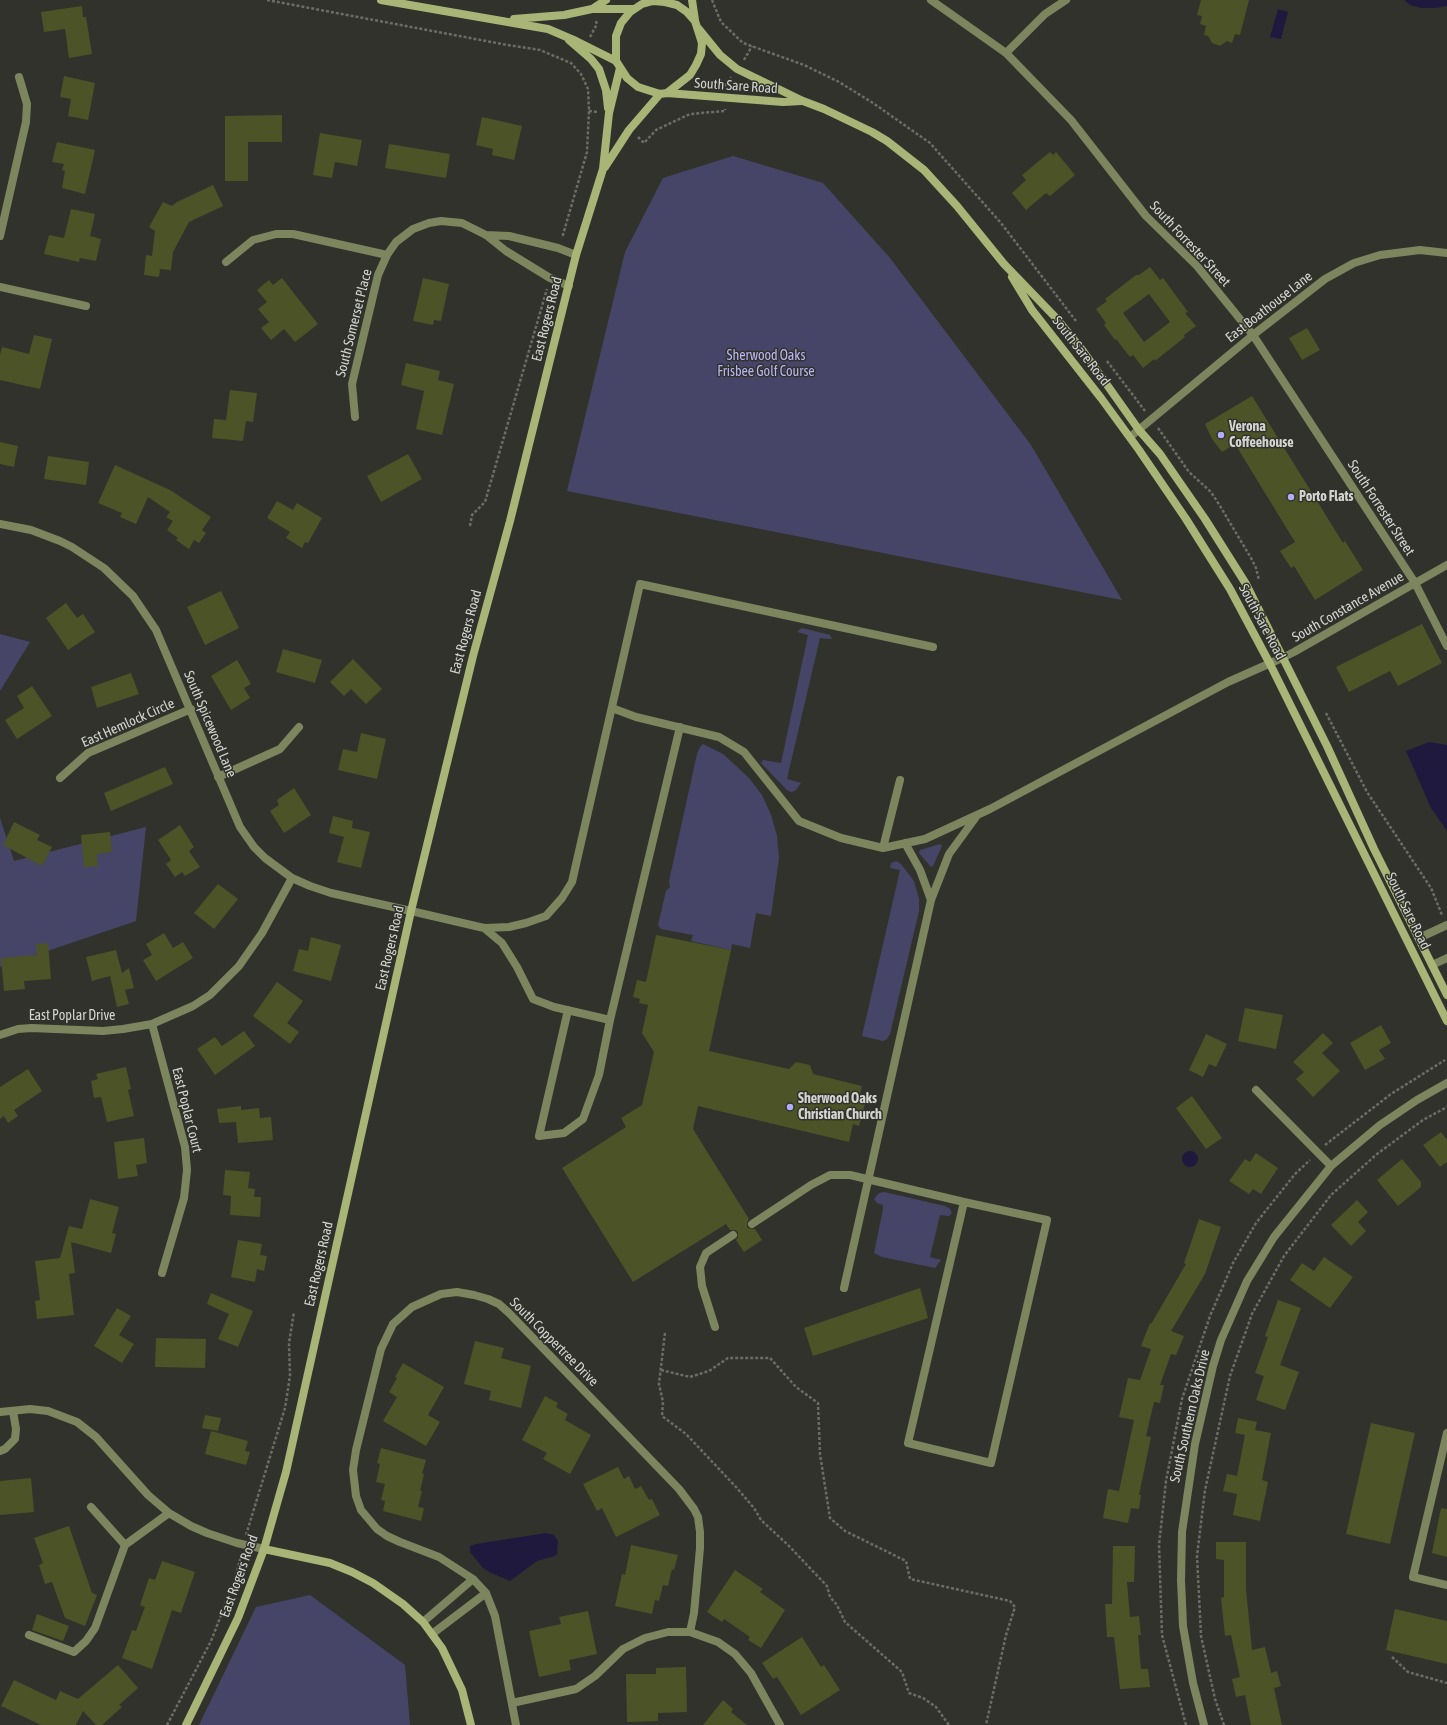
<!DOCTYPE html>
<style>
body{margin:0}
canvas{display:block;background:#30322b}
</style>
<canvas width="1447" height="1725"></canvas>
<script>
const context = document.querySelector('canvas').getContext('2d');
context.lineJoin = 'round';
function fillPath(path, color) { context.fillStyle = color; context.fill(path, 'evenodd'); }
const toPath = rows => new Path2D(rows.map(r => 'M' + r).join(''));
function trace(path, color, width, dash) { context.strokeStyle = color; context.lineWidth = width; context.lineCap = dash ? 'butt' : 'round'; context.setLineDash(dash || []); context.stroke(path); }
function write(font, color, halo, rows, align = 'center') {
  context.font = font + ' "Asap Condensed",sans-serif'; context.lineWidth = 3; context.setLineDash([]); context.textBaseline = 'middle'; context.strokeStyle = halo; context.fillStyle = color; for (const [text, x, y, turn = 0] of rows) {
    context.save(); context.translate(x, y); context.rotate((+turn || 0) * Math.PI / 180); context.textAlign = isNaN(turn) ? turn : align; if (halo) context.strokeText(text, 0, 0); context.fillText(text, 0, 0); context.restore();
  }
}
const green = toPath([
 [733,156,823,183,890,258,1031,445,1122,600,567,491,625,252,663,178],
 [802,628,830,635,832,639,820,638,787,779,801,783,795,791,791,792,787,790,761,763,763,760,781,763,808,635,797,632],
 [0,634,30,642,0,691],
 [703,744,723,754,749,778,762,795,771,815,777,836,779,858,771,916,756,913,750,948,732,944,731,950,691,941,693,935,661,929,658,925,666,891,670,887,669,881,697,754,700,747],
 [0,818,14,861,146,827,136,921,0,967],
 [940,844,942,846,933,866,931,867,919,853,920,850],
 [896,861,901,864,914,881,919,899,919,911,890,1034,887,1039,883,1041,862,1036,900,870,890,868,891,863],
 [884,1192,945,1206,950,1209,952,1213,949,1216,940,1215,930,1257,941,1260,935,1268,882,1257,874,1253,883,1209,883,1205,877,1203,874,1199,879,1193],
 [310,1595,405,1665,410,1725,199,1725,256,1607]
]);
const water = toPath([
 [1404,0,1447,0,1447,6,1435,8,1421,8,1410,5],
 [1278,9,1288,12,1281,39,1270,37],
 [1429,742,1447,745,1447,831,1431,808,1406,751],
 '1182 1159a8 8 0 1 1 16 0a8 8 0 1 1-16 0Z',
 [546,1533,554,1535,558,1541,557,1554,555,1556,537,1561,510,1581,489,1572,482,1567,470,1552,470,1546,476,1544]
]);
const building = toPath([
 [1201,0,1249,0,1240,35,1235,34,1232,43,1227,41,1220,46,1212,43,1208,36,1204,35,1206,26,1200,24,1202,16,1197,15],
 [82,6,83,17,86,17,92,54,69,58,65,29,44,32,41,12],
 [64,76,95,83,88,120,68,116,71,99,60,97],
 [282,115,282,142,248,142,248,181,225,181,225,116],
 [482,117,522,126,514,160,492,155,493,149,476,145],
 [320,133,362,140,357,166,335,162,332,178,313,175],
 [57,142,95,150,85,194,62,188,65,171,62,170,64,164,52,162],
 [389,144,450,154,446,178,385,168],
 [1050,152,1053,155,1056,152,1075,175,1050,196,1046,193,1026,210,1012,193,1026,180,1022,175],
 [213,185,223,206,189,222,173,252,171,270,160,269,159,277,144,275,146,255,152,256,155,231,149,227,163,202,172,206,177,202],
 [71,209,95,214,90,236,101,239,96,261,80,258,79,262,44,254,49,235,64,238],
 [1150,267,1160,280,1163,278,1188,312,1185,313,1196,326,1184,335,1185,337,1155,361,1154,359,1143,368,1133,355,1130,357,1116,339,1115,340,1104,325,1106,323,1096,309,1107,301,1105,299,1136,275,1139,275],
 [1149,294,1170,322,1144,342,1123,313],
 [282,278,318,324,295,342,284,329,271,340,261,328,269,322,258,309,267,302,257,290,269,280,273,285],
 [423,278,449,284,441,321,434,320,433,325,413,321],
 [1307,328,1320,350,1302,360,1289,338],
 [34,335,52,339,40,389,0,380,0,355,2,347,29,354],
 [406,363,440,371,438,380,454,384,442,435,416,429,424,391,401,385],
 [230,390,257,393,253,422,246,421,243,441,212,438,214,419,226,420],
 [1252,396,1343,543,1345,541,1363,570,1315,600,1294,566,1291,568,1280,551,1295,542,1235,444,1222,452,1212,439,1205,424],
 [0,442,18,446,14,467,0,464],
 [408,454,422,479,381,502,367,476],
 [48,456,89,462,86,485,44,479],
 [115,465,170,490,211,517,202,530,206,533,199,543,194,540,189,549,176,540,178,538,167,530,173,521,166,517,170,512,148,497,136,524,120,517,122,513,98,503],
 [277,501,293,510,297,503,322,518,308,543,305,542,302,548,286,538,290,532,267,518],
 [221,591,239,628,205,645,187,607],
 [66,603,77,618,83,614,95,632,68,650,46,618],
 [1422,624,1442,663,1398,686,1390,671,1349,692,1336,667],
 [283,649,322,660,315,683,276,672],
 [353,659,382,689,366,704,351,689,344,696,330,682],
 [237,660,251,684,244,688,250,698,231,710,211,676],
 [131,673,139,694,97,708,91,687],
 [32,686,52,716,17,739,5,720,24,708,17,696],
 [361,733,386,739,377,779,338,770,343,749,357,752],
 [165,767,173,784,111,811,104,793],
 [294,788,311,815,284,833,270,811,279,805,277,800],
 [333,816,353,821,352,828,370,832,361,868,337,862,344,837,329,833],
 [14,822,40,835,37,840,52,847,42,866,3,845],
 [180,825,194,847,189,851,200,867,185,876,182,872,175,877,166,864,171,860,158,840],
 [110,832,112,852,97,854,98,866,84,867,81,835],
 [218,884,238,899,214,929,194,913],
 [164,933,173,948,183,942,193,958,156,981,143,960,152,955,146,944],
 [656,935,731,950,709,1051,789,1069,796,1062,810,1065,813,1074,862,1086,858,1102,865,1104,859,1126,853,1124,849,1142,698,1106,693,1129,749,1219,747,1222,747,1227,750,1229,755,1229,762,1240,744,1252,736,1240,738,1237,738,1232,735,1230,730,1230,726,1224,633,1282,562,1168,626,1127,621,1118,642,1105,654,1052,642,1033,648,1005,639,1003,640,999,633,997,637,980,646,982],
 [311,937,341,945,331,981,293,971,299,949,308,951],
 [48,943,51,979,24,981,25,989,4,991,1,958,37,955,36,944],
 [116,950,122,973,129,968,134,988,125,990,129,1004,117,1007,110,976,92,981,86,957],
 [277,982,303,1001,287,1023,299,1032,290,1044,253,1016],
 [1245,1008,1283,1015,1276,1049,1238,1041],
 [1381,1025,1391,1043,1379,1050,1385,1059,1365,1070,1350,1043],
 [244,1031,255,1046,215,1075,197,1049,215,1037,222,1046],
 [1323,1033,1333,1043,1322,1053,1340,1071,1313,1097,1296,1079,1304,1072,1293,1062],
 [1206,1034,1227,1044,1216,1067,1209,1064,1203,1077,1189,1070],
 [126,1067,131,1089,128,1090,134,1116,107,1122,101,1097,94,1098,91,1081,98,1079,96,1074],
 [28,1069,42,1091,14,1110,18,1116,8,1123,4,1116,0,1119,0,1087],
 [1192,1096,1222,1138,1206,1149,1176,1108],
 [241,1106,241,1110,259,1108,260,1118,271,1117,273,1140,238,1143,236,1122,219,1123,217,1109],
 [1441,1132,1447,1140,1447,1162,1440,1167,1423,1145],
 [144,1138,147,1163,136,1165,138,1176,118,1179,114,1142],
 [1256,1153,1278,1168,1261,1194,1253,1189,1249,1194,1229,1181,1245,1159,1250,1162],
 [1402,1159,1421,1182,1421,1187,1398,1206,1377,1180],
 [225,1170,250,1172,248,1188,255,1189,254,1197,261,1197,260,1217,230,1215,231,1196,223,1195],
 [90,1199,119,1207,112,1233,116,1234,111,1253,71,1242,75,1273,69,1274,74,1315,37,1319,35,1301,40,1300,35,1261,60,1258,69,1226,82,1229],
 [1357,1200,1368,1212,1358,1222,1366,1231,1351,1246,1331,1225],
 [1199,1219,1221,1227,1205,1274,1171,1331,1184,1336,1176,1355,1171,1354,1160,1385,1164,1385,1160,1403,1154,1402,1146,1436,1151,1437,1139,1495,1141,1495,1139,1509,1131,1508,1128,1523,1103,1518,1108,1489,1119,1491,1134,1420,1119,1417,1128,1378,1140,1380,1151,1349,1141,1346,1150,1323,1151,1324,1186,1264,1184,1263],
 [238,1240,262,1244,260,1255,267,1256,264,1271,257,1269,255,1282,231,1277],
 [1324,1257,1353,1277,1330,1308,1290,1280,1302,1263,1314,1271],
 [920,1288,928,1318,813,1356,804,1328],
 [211,1293,253,1311,238,1347,218,1339,229,1314,207,1304],
 [1278,1300,1301,1308,1280,1365,1299,1372,1285,1410,1256,1400,1264,1376,1255,1373,1268,1337,1265,1336],
 [117,1308,131,1316,119,1335,134,1344,122,1363,94,1346],
 [156,1338,206,1339,205,1368,155,1367],
 [475,1341,504,1348,501,1358,531,1366,521,1408,489,1400,491,1391,464,1384],
 [403,1363,444,1387,428,1415,440,1422,426,1446,383,1421,397,1397,389,1392,397,1378,395,1377],
 [545,1396,558,1403,556,1407,568,1414,565,1420,591,1435,570,1474,543,1459,547,1453,522,1440],
 [205,1415,221,1418,218,1431,202,1428],
 [1238,1418,1257,1422,1255,1430,1271,1433,1262,1480,1268,1482,1260,1521,1233,1515,1237,1494,1223,1491,1227,1474,1237,1476,1245,1435,1235,1433],
 [1371,1423,1415,1433,1390,1544,1346,1534],
 [211,1431,248,1441,245,1451,250,1452,246,1465,205,1454],
 [381,1448,426,1460,422,1474,424,1474,420,1491,422,1491,418,1507,424,1508,421,1521,383,1511,385,1501,381,1500,385,1484,376,1482,380,1464,377,1463],
 [618,1467,624,1479,629,1476,635,1489,641,1486,649,1500,652,1499,660,1515,616,1537,602,1508,597,1511,583,1484],
 [31,1478,34,1512,0,1515,0,1481],
 [1441,1508,1447,1509,1447,1557,1432,1553],
 [69,1526,92,1593,97,1595,85,1626,65,1618,52,1582,45,1584,39,1565,43,1563,34,1538],
 [1216,1542,1246,1542,1246,1589,1252,1650,1265,1647,1271,1673,1277,1671,1281,1686,1274,1688,1282,1725,1251,1725,1245,1695,1236,1697,1232,1679,1240,1677,1231,1635,1225,1636,1221,1598,1224,1597,1224,1560,1216,1559],
 [631,1545,678,1555,674,1570,672,1569,668,1586,663,1585,659,1601,655,1600,652,1614,615,1606,622,1574,625,1575],
 [1113,1546,1135,1546,1134,1582,1127,1582,1130,1617,1139,1616,1141,1635,1138,1635,1141,1669,1148,1669,1150,1687,1120,1689,1114,1637,1107,1637,1105,1604,1112,1604],
 [162,1561,195,1572,181,1613,172,1610,152,1669,122,1658,132,1630,136,1631,145,1607,140,1605,149,1578,155,1580],
 [735,1570,763,1589,760,1592,785,1610,761,1648,748,1640,750,1637,724,1619,722,1622,707,1612],
 [1395,1609,1447,1621,1447,1664,1386,1650],
 [588,1611,597,1654,569,1660,571,1670,539,1677,529,1631,561,1624,559,1617],
 [37,1614,69,1626,63,1641,32,1630],
 [802,1637,821,1667,824,1665,840,1690,801,1715,777,1677,773,1679,762,1663],
 [118,1665,138,1688,119,1705,122,1707,102,1725,96,1725,83,1711,76,1725,41,1725,1,1706,14,1680,56,1700,60,1691,78,1699],
 [686,1667,687,1712,658,1713,658,1721,627,1722,626,1674,656,1674,656,1668],
 [723,1700,733,1709,731,1712,747,1725,703,1725]
]);
const path = toPath([
 [267,0,502,44,540,50,571,63,581,74,588,89,589,111,587,152,562,238],
 [712,0,721,22,743,43,804,65,839,82,873,103,930,143,1001,223,1076,321],
 [590,37,597,24,595,19],
 [744,60,752,46],
 [725,86,731,77],
 [589,111,598,112],
 [638,137,644,143,656,130,690,114,725,111,725,109],
 [1107,361,1145,411],
 [1158,428,1189,472,1211,492,1220,506,1251,558,1256,568,1259,580],
 [470,526,472,515,485,502,547,289],
 [1326,713,1367,792,1431,888,1442,915],
 [1325,1145,1391,1094,1445,1060],
 [665,1333,659,1384,663,1402,662,1416,686,1434,736,1487,754,1508,761,1520,789,1546,827,1586,830,1597,837,1605,845,1622,902,1672,909,1693,923,1698,936,1707,949,1725],
 [661,1370,690,1377,709,1371,728,1358,770,1358,796,1387,818,1403,820,1454,830,1518,845,1531,906,1561,910,1579,1010,1601,1015,1607,1006,1635,986,1725],
 [246,1535,285,1408,290,1376,289,1343,294,1312],
 [1392,1657,1408,1672,1447,1683],
 [167,1725,211,1641,236,1577,241,1555],
 [1186,1725,1162,1635,1159,1545,1166,1481,1182,1399,1210,1316,1233,1263,1256,1223,1295,1174,1310,1160],
 [1224,1725,1215,1699,1201,1636,1197,1556,1205,1490,1230,1376,1252,1314,1284,1256,1331,1195,1377,1154,1423,1120,1447,1107]
]);
const lane = toPath([
 [1415,583,1447,646],
 [612,708,636,717,719,737,744,752,799,821,841,838,883,848,925,839,990,809,1228,682,1282,658],
 [905,843,920,870,931,900],
 [883,848,900,780],
 [411,911,484,928,509,927,526,923,546,916,562,898,572,882,640,584,933,647],
 [484,928,502,943,517,967,533,999,554,1007,610,1020],
 [568,1010,539,1136,564,1133,583,1119,599,1075,610,1020,680,727],
 [964,1202,1047,1220,991,1463,908,1443,964,1202],
 [752,1224,811,1185,830,1175,850,1175,964,1202],
 [844,1288,931,900,949,854,976,817],
 [715,1327,702,1286,700,1267,706,1253,733,1235],
 [1447,1433,1413,1577,1447,1585],
 [0,1451,5,1449,15,1439,16,1429,13,1411]
]);
const street = toPath([
 [931,0,1006,53,1071,120,1146,216,1197,266,1253,335,1415,583],
 [1006,53,1045,14,1066,0],
 [486,235,509,236,558,248,576,255],
 [0,236,26,122,27,104,19,77],
 [226,262,253,240,276,234,293,234,387,255],
 [0,287,86,306],
 [355,417,352,384,378,275,387,255,396,242,413,229,429,223,441,221,462,223,486,235,506,251,550,278,569,286],
 [1130,437,1253,335,1325,279,1354,263,1380,255,1420,250,1447,253],
 [0,524,31,530,60,541,72,547,104,568,133,596,156,630,240,827,254,847,265,858,292,878,310,886,331,893,411,911],
 [1282,658,1294,652,1447,565],
 [218,777,280,749,299,727],
 [60,778,88,753,191,709],
 [1419,938,1447,925],
 [1432,965,1447,958],
 [152,1024,185,1147,187,1170,184,1198,162,1273],
 [0,1035,18,1029,31,1028,103,1031,123,1029,152,1024,193,1006,210,995,239,966,262,933,292,878],
 [1256,1090,1331,1166],
 [0,1412,30,1409,48,1411,77,1422,96,1437,148,1495,169,1513,191,1526,207,1533,237,1543,264,1549],
 [91,1507,125,1545],
 [423,1622,473,1579],
 [432,1634,486,1593],
 [29,1635,74,1652,86,1641,95,1628,125,1545,169,1513],
 [512,1703,576,1689,595,1676,623,1649,645,1638,668,1632,690,1632,718,1642,735,1654,751,1673,780,1725],
 [516,1725,495,1616,486,1593,473,1579,439,1557,400,1542,387,1536,377,1529,361,1510,356,1496,353,1470,356,1450,381,1349,393,1324,412,1307,441,1294,457,1292,474,1295,488,1299,499,1304,509,1313,679,1489,694,1509,698,1517,700,1532,700,1548,694,1613,690,1632],
 [1204,1725,1193,1683,1183,1626,1181,1580,1182,1532,1195,1444,1213,1366,1221,1340,1247,1281,1274,1237,1331,1166,1380,1125,1417,1100,1447,1083]
]);
const secondary = toPath([
 [381,0,548,29,576,41,616,61],
 [692,0,695,20],
 [592,9,606,0],
 [514,19,564,15,592,9,634,9],
 [698,28,720,55,737,69,803,101,824,109,872,132,887,141,924,170,957,206,1004,264,1057,319,1083,351,1139,430,1160,454,1205,519,1246,584,1327,746,1374,849,1447,995],
 [569,40,591,59,599,69,606,90,608,108],
 [667,93,690,75,696,65,701,54,702,43,695,21,687,12,677,5,665,2,653,1,642,4,630,12,621,23,616,36,616,61,627,78,638,87,660,94,667,93,783,102,802,101],
 [605,167,629,130,660,94],
 [1012,277,1032,310,1101,398,1139,450,1186,519,1230,589,1270,664,1447,1021],
 [264,1549,330,1563,352,1572,373,1583,403,1604,423,1622,442,1648,462,1690,471,1725],
 [186,1725,238,1618,264,1549,286,1472,411,911,473,656,510,521,576,255,603,169,609,113,620,68]
]);
const markers = [
 [1221,435,4,"#b2adf9"],
 [1291,497,4,"#b2adf9"],
 [790,1107,4,"#b2adf9"]
];
const streetNames = [
 ["South Sare Road",736,86,4],
 ["South Forrester Street",1190,244,47],
 ["East Boathouse Lane",1269,307,-38],
 ["East Rogers Road",547,319,-76],
 ["South Somerset Place",354,323,-76],
 ["South Sare Road",1081,351,52],
 ["South Forrester Street",1381,508,57],
 ["South Constance Avenue",1348,607,-30],
 ["South Sare Road",1262,622,62],
 ["East Rogers Road",466,632,-75],
 ["East Hemlock Circle",128,723,-24],
 ["South Spicewood Lane",210,724,67],
 ["South Sare Road",1408,911,64],
 ["East Rogers Road",390,948,-77],
 ["East Poplar Drive",72,1016],
 ["East Poplar Court",187,1110,76],
 ["East Rogers Road",319,1264,-77],
 ["South Coppertree Drive",554,1342,45],
 ["South Southern Oaks Drive",1190,1416,-77],
 ["East Rogers Road",239,1576,-70]
];
const parkNames = [
 ["Sherwood Oaks",766,356],
 ["Frisbee Golf Course",766,372]
];
const poiNames = [
 ["Verona",1229,427],
 ["Coffeehouse",1229,443],
 ["Porto Flats",1299,497],
 ["Sherwood Oaks",798,1099],
 ["Christian Church",798,1115]
];
fillPath(green, '#474567');
fillPath(water, '#1e193d');
fillPath(building, '#4b5327');
trace(path, '#6b6c67', 2.5, [3, 2]);
trace(lane, '#7d855e', 8);
trace(street, '#7d855e', 8);
trace(secondary, '#a8b576', 8);
for (const [x, y, r, color] of markers) { const dot = new Path2D(); dot.arc(x, y, r, 0, 2 * Math.PI); context.fillStyle = color; context.fill(dot); trace(dot, '#30322b', 1.5); }
write('14px', '#d3d4d0', '#30322b', streetNames);
write('14px', '#b9b5f9', '#30322b', parkNames);
write('bold 14px', '#d3d4d0', '#30322b', poiNames, 'left');
</script>
